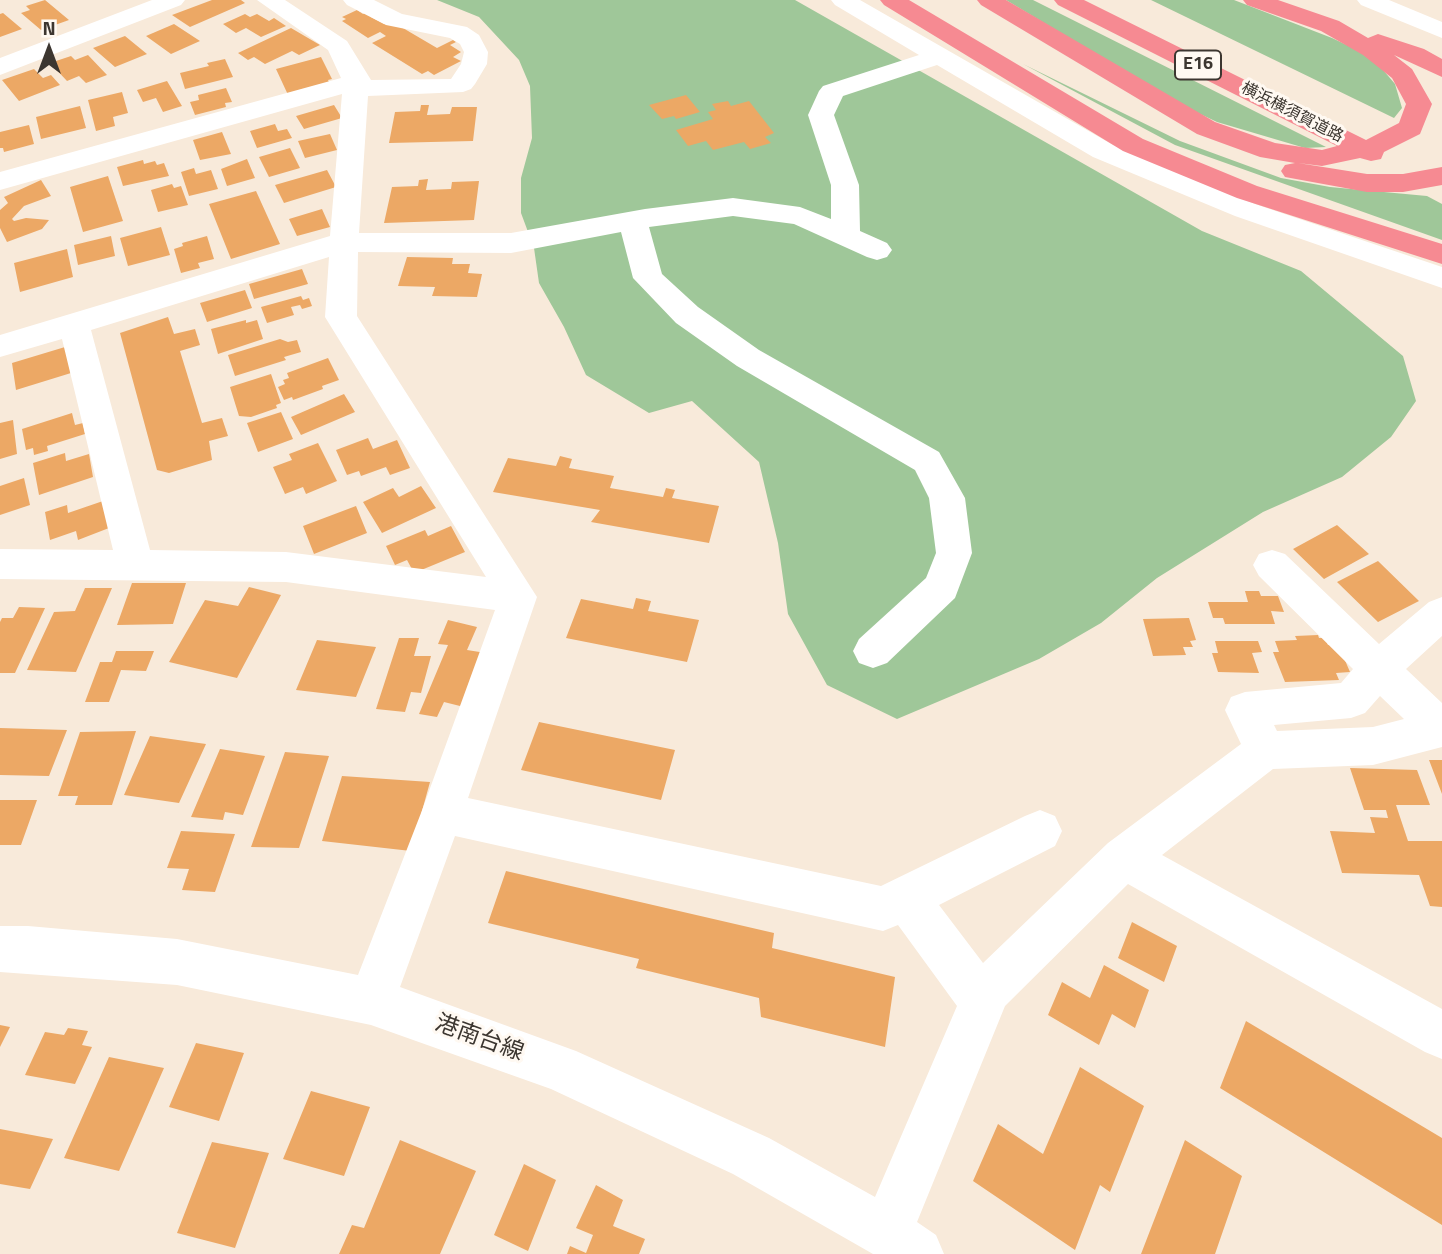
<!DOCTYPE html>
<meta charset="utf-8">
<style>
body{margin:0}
#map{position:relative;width:1442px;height:1254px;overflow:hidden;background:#f8eada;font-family:"Titillium Web",sans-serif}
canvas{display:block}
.north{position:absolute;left:14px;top:14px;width:70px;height:70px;-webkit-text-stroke:5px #fff9f2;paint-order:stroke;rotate:0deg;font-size:19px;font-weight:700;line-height:28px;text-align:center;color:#3c3630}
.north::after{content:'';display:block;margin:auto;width:24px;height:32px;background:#3c3630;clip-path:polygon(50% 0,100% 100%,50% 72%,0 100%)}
</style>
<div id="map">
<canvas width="1442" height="1254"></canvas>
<div class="north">N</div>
</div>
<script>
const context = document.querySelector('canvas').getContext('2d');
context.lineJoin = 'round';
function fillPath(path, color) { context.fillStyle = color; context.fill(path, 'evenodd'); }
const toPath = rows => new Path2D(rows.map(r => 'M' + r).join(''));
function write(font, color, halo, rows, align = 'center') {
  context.font = font + ' "Titillium Web","Noto Sans JP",sans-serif'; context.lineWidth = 6; context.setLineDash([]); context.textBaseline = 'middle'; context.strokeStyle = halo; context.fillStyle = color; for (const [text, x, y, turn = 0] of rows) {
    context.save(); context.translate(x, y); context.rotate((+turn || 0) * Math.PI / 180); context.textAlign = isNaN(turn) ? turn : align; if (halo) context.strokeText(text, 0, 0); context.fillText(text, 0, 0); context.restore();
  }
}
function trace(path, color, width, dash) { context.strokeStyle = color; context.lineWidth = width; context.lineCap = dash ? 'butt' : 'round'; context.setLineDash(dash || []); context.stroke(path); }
const green = toPath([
 [437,0,795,0,1202,231,1301,271,1403,356,1416,401,1391,437,1342,477,1263,512,1157,578,1101,623,1039,659,897,719,827,685,788,614,778,543,759,462,692,401,649,413,586,375,564,327,539,283,534,248,521,213,521,178,532,138,530,86,519,60,479,17],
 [1006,0,1033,0,1326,147,1305,148,1217,122,1175,102],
 [1151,0,1234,0,1332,38,1372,57,1395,84,1402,108,1394,118],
 [1023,64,1180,141,1281,178,1330,187,1427,196,1442,204,1442,240,1175,145]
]);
const building = toPath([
 [45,0,69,20,41,30,21,13,30,10,26,6],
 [212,0,241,0,245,3,190,27,172,15],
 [357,10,363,14,369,11,371,17,384,24,391,21,437,48,453,40,456,42,450,45,461,52,453,57,461,61,434,75,428,71,422,74,372,43,386,36,380,32,368,38,342,21,346,19,342,17],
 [3,13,22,29,0,37,0,14],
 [245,14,250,17,257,14,269,21,274,18,286,26,261,37,246,28,236,33,223,24],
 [174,24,200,41,171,54,146,36],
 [291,28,320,45,299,55,292,51,265,64,254,57,248,60,238,53],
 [125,36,147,54,115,67,93,48],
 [88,55,107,75,86,83,79,76,67,81,50,63,71,56,75,60],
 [321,57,332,79,328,80,331,86,289,97,276,69],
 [225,59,233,77,185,89,180,73,209,66,207,63],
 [34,69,43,78,51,75,60,85,19,101,2,80],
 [167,81,182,106,163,112,156,98,143,102,137,90],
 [226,88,232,102,225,103,226,107,195,115,190,102,199,100,198,95],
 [122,92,128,113,113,117,115,126,96,131,88,100],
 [686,95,700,112,676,119,674,116,662,119,649,105],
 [728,101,731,106,749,101,774,133,765,137,771,143,750,149,744,142,713,150,706,141,688,146,676,130,713,119,708,112,716,110,712,104],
 [334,105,342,118,304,129,296,116],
 [421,105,429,105,427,115,450,114,452,107,477,107,473,141,389,143,395,112,420,111],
 [80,106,86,128,41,139,36,117],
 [275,124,278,131,287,129,292,138,257,148,250,131],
 [29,125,34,144,4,152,3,148,0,148,0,132],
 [222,132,231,154,200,160,193,140],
 [330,134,337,150,305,158,298,141],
 [290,148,300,168,269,177,259,157],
 [247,159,255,178,227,186,221,169],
 [143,160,144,164,155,161,157,165,164,163,169,176,123,186,117,167],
 [194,168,196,174,211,170,218,189,189,196,181,172],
 [327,170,336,187,284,203,275,185],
 [108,176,123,221,83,232,70,187],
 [428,179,426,190,451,189,452,182,479,181,474,220,384,223,392,187,418,186,419,180],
 [41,180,51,196,24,206,12,219,14,221,26,218,49,220,42,229,7,242,0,228,0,210,8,203,4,197],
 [172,184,174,188,181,186,188,205,158,212,151,190],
 [256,191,280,244,231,259,209,204],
 [322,209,330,227,297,236,289,219],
 [161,227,170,255,128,266,120,238],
 [111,236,115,256,78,265,74,245],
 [207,236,214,259,198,263,200,268,181,273,174,249,183,246,182,243],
 [67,249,73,277,20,292,14,263],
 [407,257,453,258,452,264,470,264,468,273,482,274,477,297,432,296,435,287,398,286],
 [302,269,308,284,254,299,249,284],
 [245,290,252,308,207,322,200,303],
 [301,296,303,300,309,298,312,306,302,309,300,305,291,307,294,315,267,323,261,307],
 [168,317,174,334,195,329,200,345,180,351,202,423,222,418,228,436,209,441,212,460,169,473,157,470,120,333],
 [246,320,246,323,257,320,263,339,218,354,211,329],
 [280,339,288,342,297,340,301,352,284,357,286,360,235,376,228,355],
 [65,347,71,373,16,390,12,363],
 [328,358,339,380,322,386,323,389,293,400,292,397,284,400,278,387,285,384,283,380,289,378,287,373],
 [271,374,281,403,276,405,277,408,251,417,239,416,230,387],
 [344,394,355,412,301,435,291,417],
 [281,412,293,439,258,452,247,423],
 [72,413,75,425,83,423,85,434,47,446,48,451,34,455,33,448,26,450,22,429],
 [13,420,17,454,0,459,0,423],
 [368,438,373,449,397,440,410,468,390,475,386,467,361,476,359,471,347,475,336,450],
 [318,443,337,481,306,494,303,487,285,494,273,467,292,460,289,454],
 [65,453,66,461,89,454,93,477,39,495,33,463],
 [560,456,572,459,569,468,614,476,610,488,663,497,666,488,675,490,672,498,719,506,709,543,591,522,600,510,493,492,508,458,556,466],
 [24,478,30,505,0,515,0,486],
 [421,486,436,508,382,533,363,502,393,488,399,497],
 [103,501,109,528,78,540,76,531,50,540,45,512,67,505,68,513],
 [356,506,367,533,314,554,303,526],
 [1337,525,1369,554,1324,579,1293,549],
 [451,526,465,552,414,573,407,560,395,565,386,546,425,530,428,536],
 [1378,561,1419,601,1378,622,1337,582],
 [132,583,186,583,173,624,117,625],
 [249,587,281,595,237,678,169,662,205,600,238,606],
 [85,588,112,588,76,672,27,670,54,612,75,611],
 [1245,591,1259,591,1261,596,1278,596,1284,612,1271,611,1275,624,1225,624,1223,618,1213,618,1208,602,1248,602],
 [636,598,651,601,648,611,699,620,687,662,566,638,581,599,633,609],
 [19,607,45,608,15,673,0,673,0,622,2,618,13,618],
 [1189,618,1196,640,1190,641,1193,647,1183,647,1186,655,1153,656,1143,619],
 [448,620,477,627,467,650,486,653,464,707,444,702,437,717,419,714,448,645,438,644],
 [1318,635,1319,638,1325,638,1328,645,1338,644,1350,672,1336,673,1339,680,1285,682,1273,652,1279,652,1275,641,1297,640,1295,636],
 [399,638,419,638,414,656,431,656,421,693,411,692,405,712,376,709],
 [317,640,376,647,356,697,296,690],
 [1215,641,1258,641,1262,652,1252,653,1259,673,1218,672,1212,653,1218,653],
 [116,651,154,651,146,671,121,670,109,702,85,702,100,662,112,662],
 [539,722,675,750,661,800,521,770],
 [0,728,67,730,49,776,0,775],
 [136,731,112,805,75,805,78,796,58,796,80,732],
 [150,736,206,744,179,803,124,795],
 [220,749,265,756,243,815,225,812,223,820,191,817],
 [285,752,329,756,299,848,251,847],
 [1429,760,1442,760,1442,794],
 [1350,768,1417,770,1430,805,1396,805,1408,841,1442,841,1442,907,1430,906,1419,875,1342,873,1330,831,1375,833,1370,817,1388,818,1386,810,1364,810],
 [342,776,430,782,411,851,322,841],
 [0,800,37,800,21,845,0,845],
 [181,831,235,834,215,892,182,890,189,869,167,868],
 [506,871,774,933,772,948,895,977,885,1047,761,1017,759,998,636,968,639,959,488,923],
 [1132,922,1177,946,1164,982,1118,958],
 [1104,965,1149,990,1135,1028,1112,1014,1099,1045,1048,1015,1062,982,1090,998],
 [1246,1021,1442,1138,1442,1225,1220,1088],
 [0,1025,10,1027,0,1047],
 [68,1028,88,1031,82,1045,92,1047,75,1084,25,1075,45,1032,64,1035],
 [196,1043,244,1053,219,1121,169,1107],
 [109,1057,164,1068,119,1171,64,1158],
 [1080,1067,1144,1106,1110,1192,1100,1185,1075,1250,973,1181,998,1124,1043,1154],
 [311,1091,370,1107,344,1176,283,1159],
 [0,1129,53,1139,30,1189,0,1184],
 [400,1140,476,1171,440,1254,339,1254,352,1225,364,1228],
 [1185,1140,1242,1176,1215,1254,1141,1254],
 [212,1142,269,1153,235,1248,177,1233],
 [524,1164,556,1180,528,1251,494,1235],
 [596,1185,623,1200,613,1226,645,1239,639,1254,567,1254,570,1246,586,1253,593,1235,576,1228]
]);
const minor = toPath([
 [152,0,185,0,181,5,0,75,0,58,152,0],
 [257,0,285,0,347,41,371,80,451,79,461,64,464,52,460,44,450,38,386,25,347,5,343,0,374,0,402,14,467,27,479,35,488,52,487,64,475,84,471,89,463,92,368,96,359,233,511,233,645,209,733,198,800,207,831,219,831,185,808,115,819,91,823,86,919,55,835,5,831,0,860,0,1113,145,1255,204,1442,267,1442,288,1235,216,1093,157,937,65,843,96,834,115,859,185,860,231,887,243,892,250,887,257,877,260,867,257,794,224,733,216,649,227,662,274,698,307,759,350,939,452,965,498,972,553,955,598,887,663,873,668,859,663,853,651,859,639,926,578,936,553,929,498,915,470,737,366,676,323,633,278,621,232,511,253,358,252,357,316,537,597,468,798,881,886,1025,816,1040,810,1055,816,1062,831,1055,846,939,905,983,963,1108,843,1241,744,1225,710,1231,697,1245,692,1341,683,1353,669,1259,576,1253,565,1259,554,1272,550,1285,554,1379,644,1429,602,1442,597,1442,636,1406,669,1442,703,1442,747,1373,765,1273,769,1162,855,1442,1009,1442,1059,1425,1052,1128,884,1005,1006,917,1222,936,1235,944,1254,873,1254,733,1174,551,1089,371,1025,177,985,0,972,0,926,28,926,177,939,358,975,421,813,495,610,286,582,0,579,0,549,113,550,62,339,0,357,0,335,330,236,342,94,0,190,0,172,341,78,328,50,257,0],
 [329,257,325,317,486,577,286,552,150,550,91,330,329,257],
 [1380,696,1404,719,1373,727,1277,731,1274,725,1351,718,1365,713,1380,696],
 [455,836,883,931,898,925,957,1006,875,1197,769,1138,576,1051,400,987,455,836],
 [1357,0,1389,0,1442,22,1442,38,1361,5,1357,0]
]);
const highway = toPath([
 [880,0,909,0,1143,139,1257,186,1442,244,1442,264,1237,198,1123,151,884,5,880,0],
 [977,0,1006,0,1215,122,1275,143,1322,150,1337,146,1058,5,1054,0,1084,0,1366,140,1399,123,1406,104,1392,78,1363,55,1321,31,1247,5,1243,0,1278,0,1339,21,1368,38,1378,34,1424,49,1442,59,1442,77,1394,55,1412,69,1432,104,1420,134,1384,152,1381,159,1371,161,1360,158,1322,166,1298,163,1367,174,1403,174,1442,167,1442,185,1403,192,1367,192,1285,177,1281,171,1285,165,1295,163,1260,157,1197,134,981,5,977,0]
]);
const farStreetnames = [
 ["横浜横須賀道路",1292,113,27]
];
const shields = [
 [1198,65,46]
];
const shieldNames = [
 ["E16",1198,65]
];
const nearStreetnames = [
 ["港南台線",479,1039,20]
];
fillPath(green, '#9fc799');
fillPath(building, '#eca865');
fillPath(minor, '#fff');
fillPath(highway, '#f68a92');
write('16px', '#3c3630', '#fff9f2', farStreetnames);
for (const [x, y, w] of shields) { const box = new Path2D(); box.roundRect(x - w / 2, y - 14.5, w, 29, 5); context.fillStyle = '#fff9f2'; context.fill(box); trace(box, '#3c3630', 2); }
write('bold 18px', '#3c3630', null, shieldNames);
write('23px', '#3c3630', '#fff9f2', nearStreetnames);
</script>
